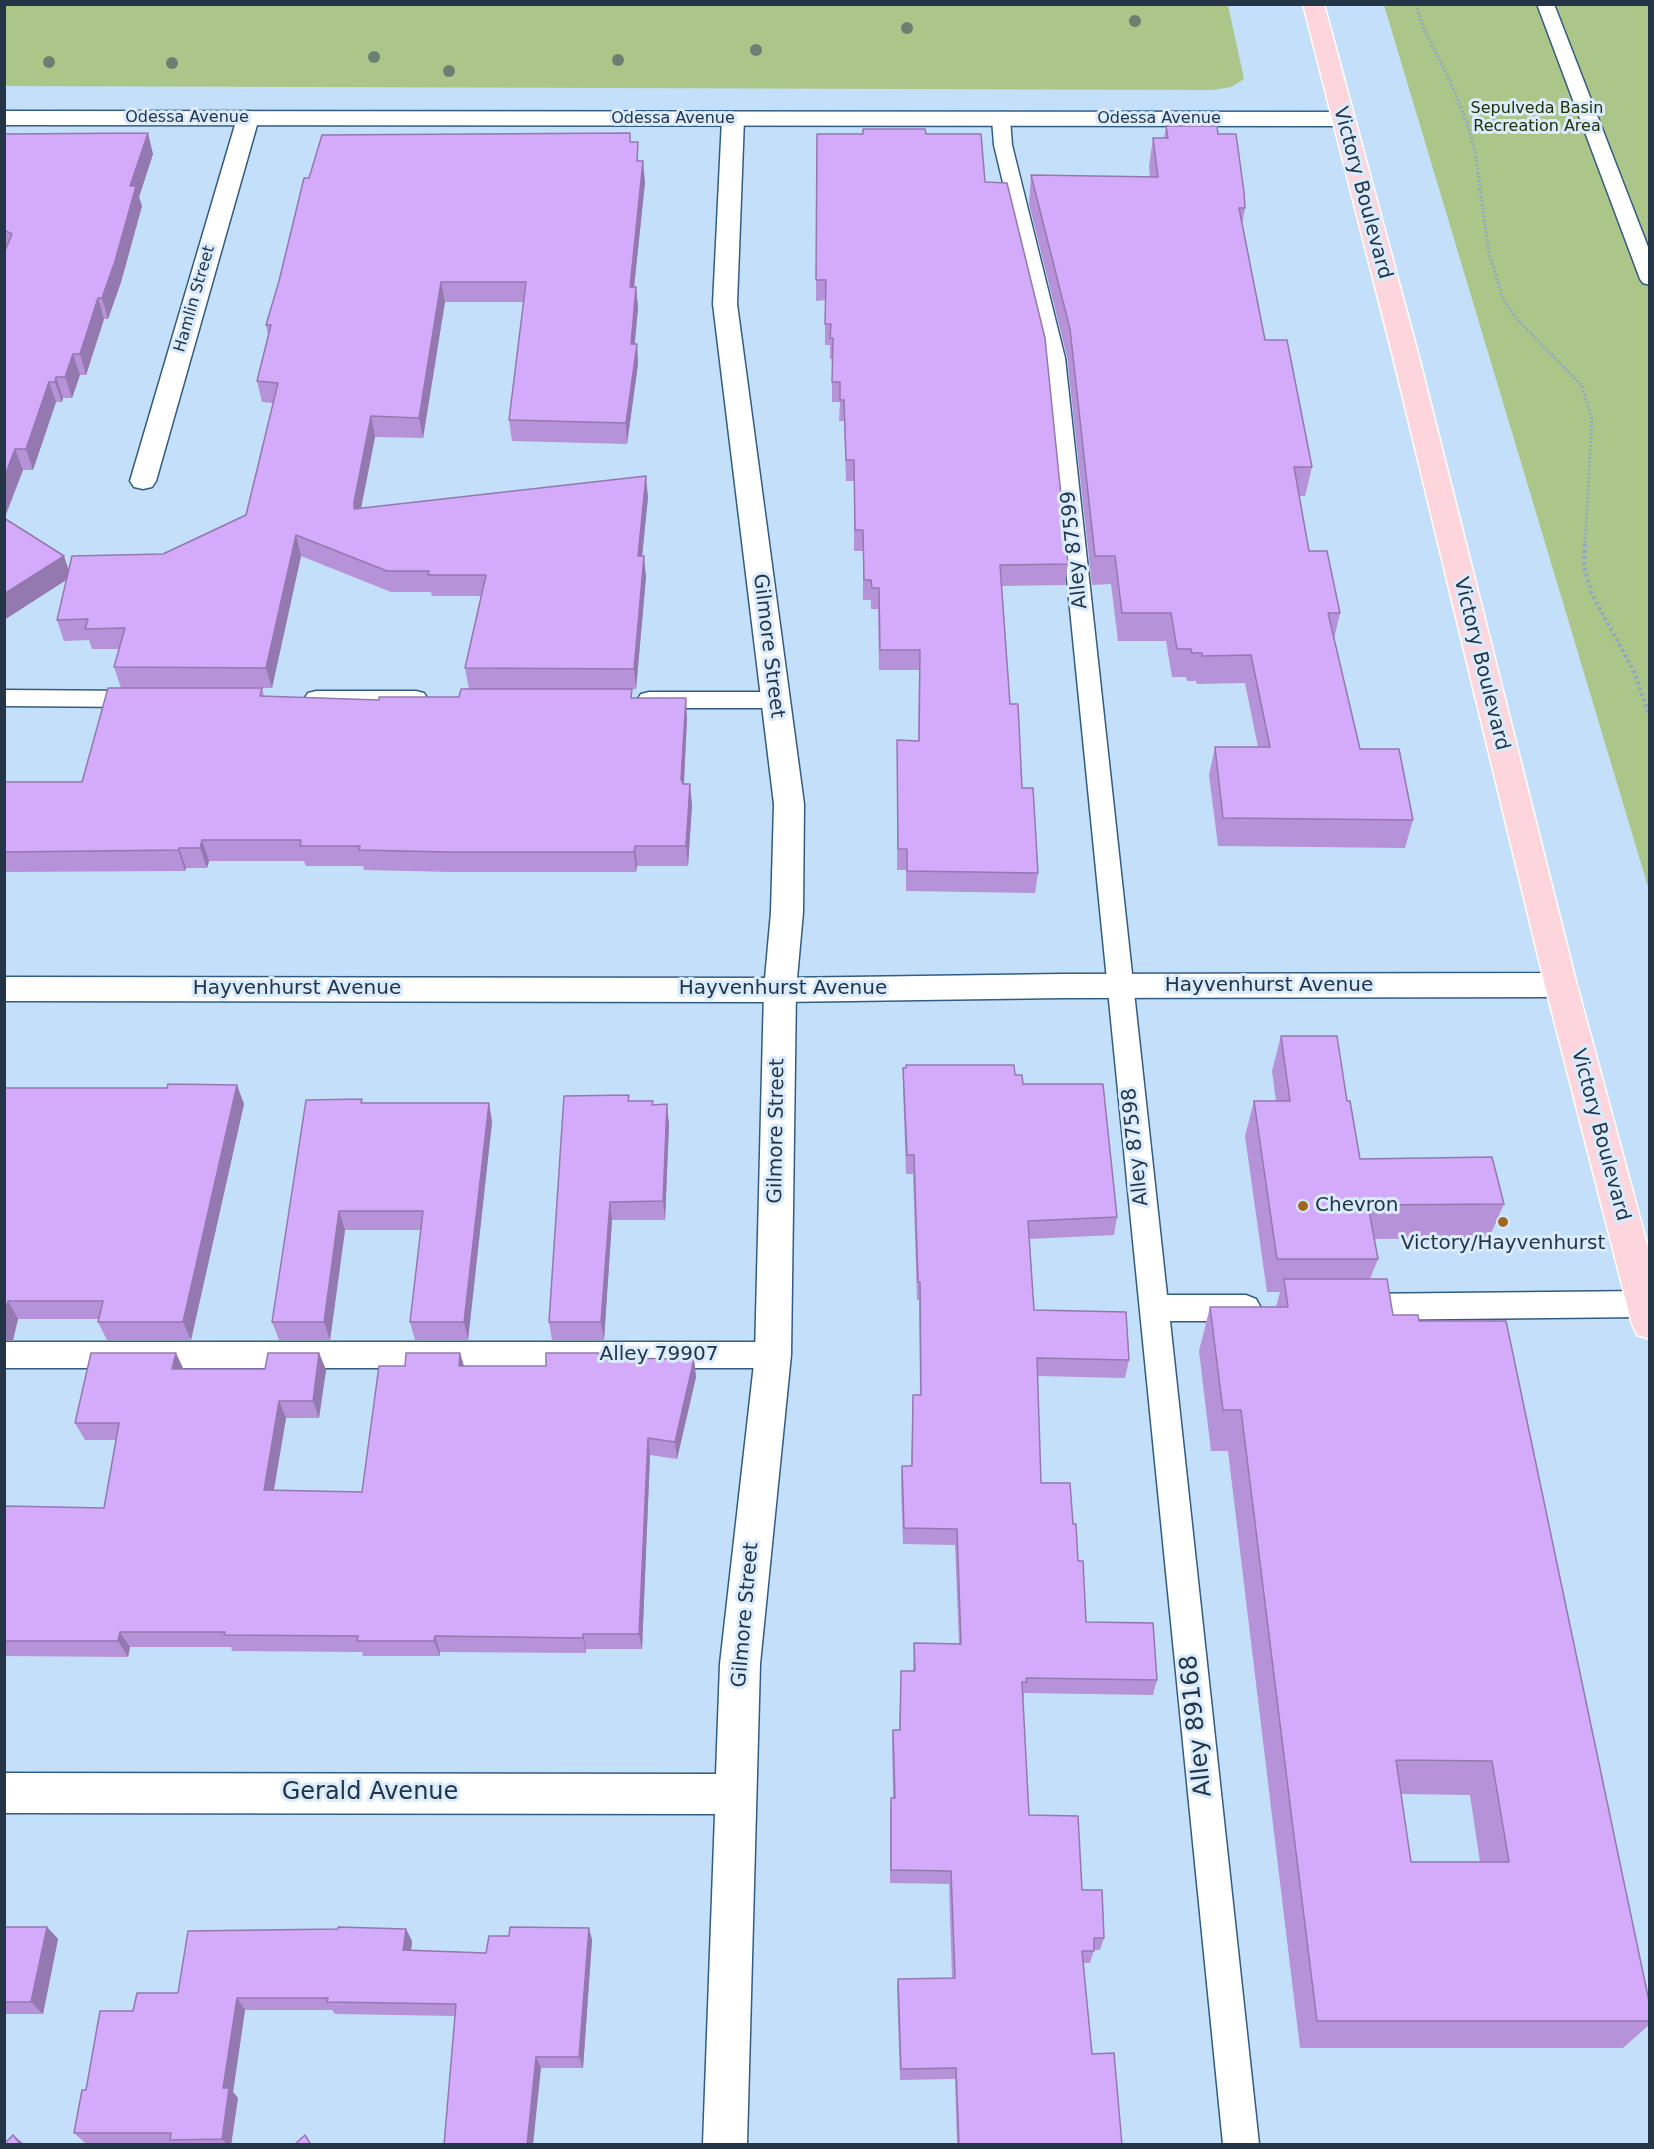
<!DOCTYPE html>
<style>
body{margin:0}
#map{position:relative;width:1654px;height:2149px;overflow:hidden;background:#c4dff9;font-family:"DejaVu Sans",sans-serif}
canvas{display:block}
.frame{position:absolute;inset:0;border:6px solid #233546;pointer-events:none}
</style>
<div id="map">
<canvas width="1654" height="2149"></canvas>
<div class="frame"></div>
</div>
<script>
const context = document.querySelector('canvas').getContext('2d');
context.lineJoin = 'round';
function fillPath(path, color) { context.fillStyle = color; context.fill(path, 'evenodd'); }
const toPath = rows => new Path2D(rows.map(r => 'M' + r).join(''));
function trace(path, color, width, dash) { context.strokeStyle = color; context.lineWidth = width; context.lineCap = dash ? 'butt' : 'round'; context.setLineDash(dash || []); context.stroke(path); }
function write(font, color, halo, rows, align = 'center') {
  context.font = font + ' "DejaVu Sans",sans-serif'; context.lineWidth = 6; context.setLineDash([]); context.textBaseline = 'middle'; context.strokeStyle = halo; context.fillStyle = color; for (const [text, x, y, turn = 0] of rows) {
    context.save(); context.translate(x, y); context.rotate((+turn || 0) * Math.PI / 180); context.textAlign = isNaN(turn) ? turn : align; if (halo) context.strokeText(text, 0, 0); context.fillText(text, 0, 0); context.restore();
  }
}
const green = toPath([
 [5,4,1228,5,1244,79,1231,87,1213,90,5,86],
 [1384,5,1649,5,1649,890]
]);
const pathFar1 = toPath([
 [1416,4,1423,27,1451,83,1467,123,1475,151,1489,253,1503,299,1516,318,1582,386,1592,419,1585,545]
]);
const path = toPath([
 [1585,544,1584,567,1592,594,1634,672,1650,717]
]);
const service = toPath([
 [1537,4,1554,4,1650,252,1650,285,1643,283,1640,279,1537,4],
 [1001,114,1007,115,1010,119,1012,145,1065,358,1167,1295,1246,1295,1256,1299,1261,1308,1256,1317,1246,1321,1170,1321,1259,2144,1223,2144,1045,358,994,145,992,119,995,115,1001,114],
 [4,690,140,691,148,693,152,699,148,705,140,707,4,706,4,690],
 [316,691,416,691,424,693,428,699,424,705,416,707,316,707,308,705,304,699,308,693,316,691],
 [649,692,774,692,782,694,786,700,782,706,774,708,649,708,641,706,637,700,641,694,649,692],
 [1644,1291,1650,1293,1650,1315,1644,1317,1356,1320,1346,1316,1341,1307,1346,1298,1356,1294,1644,1291],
 [4,1342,773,1342,783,1346,788,1355,783,1364,773,1368,4,1368,4,1342]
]);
const minor = toPath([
 [248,111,256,113,259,118,156,481,152,487,143,489,134,487,130,481,237,118,240,113,248,111],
 [733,112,741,114,744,119,737,304,804,804,803,912,796,990,791,1355,760,1664,747,2144,703,2144,715,1814,4,1813,4,1773,716,1774,720,1664,755,1355,764,990,771,912,774,804,713,304,722,119,725,114,733,112]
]);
const tertiary = toPath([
 [4,111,1342,112,1350,114,1353,119,1350,124,1342,126,4,125,4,111]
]);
const secondary = toPath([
 [1561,973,1572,976,1577,985,1572,994,1561,997,1062,998,780,1002,4,1001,4,977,780,978,1062,974,1561,973]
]);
const primary = toPath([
 [1303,4,1324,4,1419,357,1577,985,1650,1255,1650,1339,1637,1335,1632,1324,1545,985,1393,357,1303,4]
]);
const trees = [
 [1135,21],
 [907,28],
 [756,50],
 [374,57],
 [618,60],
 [49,62],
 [172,63],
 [449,71]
];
const wall = toPath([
 [1166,126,1218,134,1245,208,1242,225,1265,340,1312,467,1305,496,1299,496,1309,551,1340,613,1334,639,1360,749,1413,820,1405,848,1218,846,1209,775,1215,747,1258,747,1245,683,1197,684,1196,681,1187,681,1186,677,1172,677,1166,641,1118,641,1111,584,1092,585,1067,357,1029,204,1031,175,1150,177,1149,166,1153,138,1164,138],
 [4,134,153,154,139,197,142,206,121,282,108,319,104,319,86,375,80,375,72,398,63,398,62,402,56,402,33,470,23,470,5,518,69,571,163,554,246,515,273,403,262,402,257,381,268,335,266,325,309,178,631,142,639,161,645,182,634,287,636,287,638,308,634,344,637,344,638,364,627,444,512,441,509,420,524,302,445,302,423,438,375,437,361,509,648,497,642,556,646,577,636,689,632,689,632,698,687,718,684,784,692,805,688,866,637,866,636,872,453,872,364,870,363,866,306,866,304,861,209,861,207,868,186,868,185,871,4,872,4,782,82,782,121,688,114,667,119,649,92,649,89,640,64,641,57,620,67,579,4,620,4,253,6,249,4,248],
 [301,556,391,592,431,592,432,596,481,596,465,668,469,689,459,697,379,700,264,696,262,688,272,688],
 [817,134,926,134,985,182,1068,564,1065,585,1002,586,1010,704,1022,788,1038,873,1035,893,906,891,906,870,897,870,897,740,918,741,919,670,879,670,878,609,871,609,871,600,863,600,863,551,854,551,854,481,846,481,844,421,839,421,840,402,832,402,832,359,830,359,830,345,825,345,825,300,816,301],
 [1281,1036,1347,1101,1360,1159,1504,1204,1489,1238,1374,1239,1378,1259,1370,1279,1393,1315,1419,1321,1650,2006,1650,2024,1623,2048,1300,2048,1228,1451,1211,1451,1199,1351,1210,1307,1276,1307,1280,1292,1267,1292,1245,1136,1254,1101,1276,1101,1272,1071],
 [1401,1794,1470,1795,1480,1862,1411,1862],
 [903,1068,1015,1075,1023,1084,1117,1217,1114,1235,1029,1239,1034,1310,1129,1360,1125,1378,1037,1376,1041,1483,1073,1524,1086,1622,1157,1680,1153,1695,1024,1693,1024,1697,1023,1697,1029,1815,1082,1890,1104,1938,1100,1950,1094,1950,1090,1963,1083,1963,1092,2054,1122,2145,957,2145,955,2079,900,2080,897,1991,898,1979,952,1978,949,1884,890,1883,890,1812,891,1798,893,1798,892,1744,893,1730,899,1730,901,1671,913,1671,914,1643,959,1644,955,1545,903,1544,901,1483,902,1466,911,1466,913,1395,920,1395,919,1300,917,1300,913,1174,906,1174,903,1087],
 [4,1088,244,1104,191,1340,107,1340,98,1322,99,1319,18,1319,13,1340,4,1341],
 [629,1095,629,1101,653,1101,653,1105,669,1124,665,1220,612,1220,604,1340,552,1340,549,1322],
 [363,1103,489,1103,492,1122,468,1340,415,1340,410,1322,421,1230,345,1230,330,1340,279,1340,272,1322],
 [319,1353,326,1370,319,1418,286,1418,274,1490,362,1492,405,1366,460,1353,464,1366,546,1366,600,1358,694,1359,696,1377,677,1459,650,1455,642,1649,586,1649,586,1653,440,1652,440,1656,363,1656,362,1652,232,1651,231,1647,130,1647,128,1657,4,1656,4,1506,104,1508,116,1440,85,1440,75,1423,183,1369,265,1369],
 [4,1927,47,1927,58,1939,43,2014,4,2014],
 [589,1928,592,1940,583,2068,541,2068,455,2016,335,2014,332,2010,245,2010,233,2092,238,2098,231,2145,175,2145,173,2143,85,2143,74,2133,86,2090,133,2011,178,1993,406,1929,412,1941,411,1950,486,1953,509,1936]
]);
const shadedWall = toPath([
 [148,133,153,154,139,197,142,206,121,282,108,319,102,298,130,186],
 [643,161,645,182,632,307,630,287],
 [441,282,445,302,423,438,419,418],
 [636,287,638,308,633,364,631,344],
 [98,298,104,319,86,375,80,354],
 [637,344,638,364,627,444,626,423],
 [73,354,80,375,72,398,65,377],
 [56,377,63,398,62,402,55,382],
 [49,382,56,402,33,470,26,449],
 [371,416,375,437,358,523,354,509,354,502],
 [15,449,23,470,4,518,4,478],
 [646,476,648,497,640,577,638,556],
 [296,535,301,556,272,688,266,668],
 [64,556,71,577,4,620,4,594],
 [644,556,646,577,636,689,634,669],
 [686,698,687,718,683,800,681,779],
 [690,784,692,805,688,866,686,846],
 [202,840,209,861,207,868,200,848],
 [635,846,637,866,636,872,634,852],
 [179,848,186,868,185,871,178,850],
 [237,1085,244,1104,191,1340,183,1322],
 [489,1103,492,1122,468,1340,464,1322],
 [667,1104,669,1124,665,1220,663,1201],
 [610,1202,612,1220,604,1340,601,1322],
 [339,1211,345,1230,330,1340,324,1322],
 [8,1301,18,1319,13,1340,4,1341,4,1315],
 [176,1353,184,1370,172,1369],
 [319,1353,326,1370,319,1418,313,1401],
 [460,1353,465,1370,459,1366],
 [694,1359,696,1377,677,1459,675,1442],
 [279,1401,286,1418,271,1506,264,1490],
 [648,1438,650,1455,642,1649,639,1634],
 [120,1632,130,1647,128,1657,118,1641],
 [583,1634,586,1649,586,1653,583,1638],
 [435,1636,440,1652,440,1656,434,1641],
 [47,1927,58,1939,43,2014,31,2002],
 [589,1928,592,1940,583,2068,579,2057],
 [406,1929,412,1941,410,1962,403,1950],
 [237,1998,245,2010,233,2092,238,2098,231,2145,227,2145,222,2139,223,2088],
 [536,2057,541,2068,533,2145,527,2145],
 [13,2135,25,2145,21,2145]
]);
const building = toPath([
 [1166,126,1217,126,1218,134,1236,134,1244,192,1245,208,1239,208,1265,340,1287,340,1312,467,1294,467,1309,551,1327,551,1340,613,1328,613,1360,749,1399,749,1413,820,1223,818,1215,747,1270,747,1251,655,1202,656,1202,653,1192,653,1191,649,1177,649,1171,613,1122,613,1115,556,1095,556,1070,329,1031,175,1158,177,1153,138,1168,138,1166,126],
 [863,129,925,129,926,134,981,134,985,182,1007,183,1045,338,1068,564,1000,565,1010,704,1018,704,1022,788,1033,788,1038,873,907,871,907,849,898,849,897,740,919,741,920,650,880,650,879,588,872,588,871,580,864,580,863,530,855,530,854,460,846,460,844,400,840,400,840,382,832,382,833,338,830,338,831,324,825,324,826,280,816,280,817,134,863,134,863,129],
 [148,133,130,186,136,186,115,261,102,298,98,298,80,354,73,354,65,377,56,377,55,382,49,382,26,449,15,449,4,478,4,253,12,234,4,230,4,134,148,133],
 [630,133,630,142,638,142,637,161,643,161,630,287,636,287,631,344,637,344,626,423,509,420,526,282,441,282,419,418,371,416,354,502,354,509,646,476,638,556,644,556,634,669,465,668,486,575,428,575,429,571,387,571,296,535,266,668,114,667,125,628,85,629,88,619,57,620,72,556,163,554,246,515,278,383,257,381,271,325,266,325,279,281,304,178,309,178,322,135,630,133],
 [4,518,64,556,4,594,4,518],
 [108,688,262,688,260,696,379,700,379,697,459,697,461,689,632,689,631,698,686,698,681,779,683,784,690,784,686,846,635,846,634,852,449,852,359,850,360,846,300,846,301,840,202,840,200,848,179,848,178,850,4,852,4,782,82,782,108,688],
 [1281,1036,1337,1036,1347,1101,1350,1101,1360,1159,1492,1157,1504,1204,1368,1205,1378,1259,1277,1259,1254,1101,1290,1101,1281,1036],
 [906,1065,1014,1065,1015,1075,1022,1075,1023,1084,1103,1084,1117,1217,1028,1221,1034,1310,1126,1312,1129,1360,1037,1358,1041,1483,1070,1483,1073,1524,1076,1524,1078,1561,1083,1561,1086,1622,1153,1623,1157,1680,1026,1678,1027,1682,1022,1682,1029,1815,1078,1816,1082,1890,1102,1890,1104,1938,1094,1938,1094,1951,1082,1951,1092,2054,1114,2053,1122,2145,959,2145,956,2068,901,2069,898,1979,955,1978,951,1871,891,1870,891,1798,895,1798,893,1730,900,1730,901,1671,915,1671,914,1643,961,1644,957,1529,904,1528,902,1466,912,1466,913,1395,921,1395,920,1282,918,1282,914,1155,907,1155,903,1068,906,1068,906,1065],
 [168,1084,237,1085,183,1322,98,1322,103,1301,8,1301,4,1315,4,1088,167,1088,168,1084],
 [629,1095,628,1101,653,1101,652,1105,667,1104,663,1201,610,1202,601,1322,549,1322,564,1096,629,1095],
 [362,1099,361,1103,489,1103,464,1322,410,1322,423,1211,339,1211,324,1322,272,1322,306,1100,362,1099],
 [1284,1279,1387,1279,1393,1315,1418,1315,1419,1321,1506,1321,1650,2006,1650,2021,1317,2021,1241,1410,1223,1410,1210,1307,1288,1307,1284,1279],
 [1396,1760,1492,1761,1509,1862,1411,1862,1396,1760],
 [91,1353,176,1353,172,1369,265,1369,268,1353,319,1353,313,1401,279,1401,264,1490,362,1492,379,1366,405,1366,406,1353,460,1353,459,1366,546,1366,546,1353,599,1353,599,1358,694,1359,675,1442,648,1438,639,1634,583,1634,583,1638,435,1636,434,1641,357,1641,358,1636,224,1635,225,1632,120,1632,118,1641,4,1641,4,1506,104,1508,119,1423,75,1423,91,1353],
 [4,1927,47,1927,31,2002,4,2002,4,1927],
 [338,1927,406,1929,403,1950,486,1953,489,1936,509,1936,510,1927,589,1928,579,2057,536,2057,527,2145,444,2145,456,2004,327,2002,328,1998,237,1998,223,2088,229,2088,222,2139,170,2140,171,2133,74,2133,82,2090,86,2090,100,2011,133,2011,137,1993,178,1993,188,1931,338,1929,338,1927],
 [13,2135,21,2145,4,2145,4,2144,13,2135],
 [305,2135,311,2145,294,2145,305,2135]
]);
const markers = [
 [1303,1206,6,"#9e6722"],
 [1503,1222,6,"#9e6722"]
];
const farParknames = [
 ["Sepulveda Basin",1537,109],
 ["Recreation Area",1537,127]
];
const farStreetnames = [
 ["Odessa Avenue",187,118],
 ["Odessa Avenue",673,119],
 ["Odessa Avenue",1159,119],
 ["Hamlin Street",195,299,-74]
];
const streetNames = [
 ["Victory Boulevard",1362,193,75],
 ["Alley 87599",1075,550,-96],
 ["Gilmore Street",768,646,83],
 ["Victory Boulevard",1481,664,76],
 ["Hayvenhurst Avenue",1269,986],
 ["Hayvenhurst Avenue",297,989],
 ["Hayvenhurst Avenue",783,989],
 ["Gilmore Street",777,1131,-89],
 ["Victory Boulevard",1600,1135,75],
 ["Alley 87598",1136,1147,-96],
 ["Alley 79907",659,1355],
 ["Gilmore Street",746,1615,-85]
];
const poiNames = [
 ["Chevron",1315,1206],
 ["Victory/Hayvenhurst",1503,1244,"center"]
];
const nearStreetnames = [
 ["Alley 89168",1197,1726,-96],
 ["Gerald Avenue",370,1793]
];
fillPath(green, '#abc688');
trace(service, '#335c82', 3);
trace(minor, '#335c82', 3);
trace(tertiary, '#335c82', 3);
trace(secondary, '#335c82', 3);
trace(primary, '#fff', 3);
trace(pathFar1, '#91a9c0', 3, [2, 2]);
trace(path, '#91a9c0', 4, [3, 3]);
fillPath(service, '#fff');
fillPath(minor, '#fff');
fillPath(tertiary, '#fff');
fillPath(secondary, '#fff');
fillPath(primary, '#fdd5dc');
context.fillStyle = '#6b8072';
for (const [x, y] of trees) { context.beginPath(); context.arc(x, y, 6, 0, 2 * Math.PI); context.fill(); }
fillPath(wall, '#b693d8');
fillPath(shadedWall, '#9478b0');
fillPath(building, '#d4abfb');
trace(building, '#9478b0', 1.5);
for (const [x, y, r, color] of markers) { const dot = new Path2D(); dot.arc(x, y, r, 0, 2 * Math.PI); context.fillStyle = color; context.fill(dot); trace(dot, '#d9ebfd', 2); }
write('16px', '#223204', '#d9ebfd', farParknames);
write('16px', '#233546', '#d9ebfd', farStreetnames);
write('20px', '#233546', '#d9ebfd', streetNames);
write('20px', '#233546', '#d9ebfd', poiNames, 'left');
write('24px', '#233546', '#d9ebfd', nearStreetnames);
</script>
